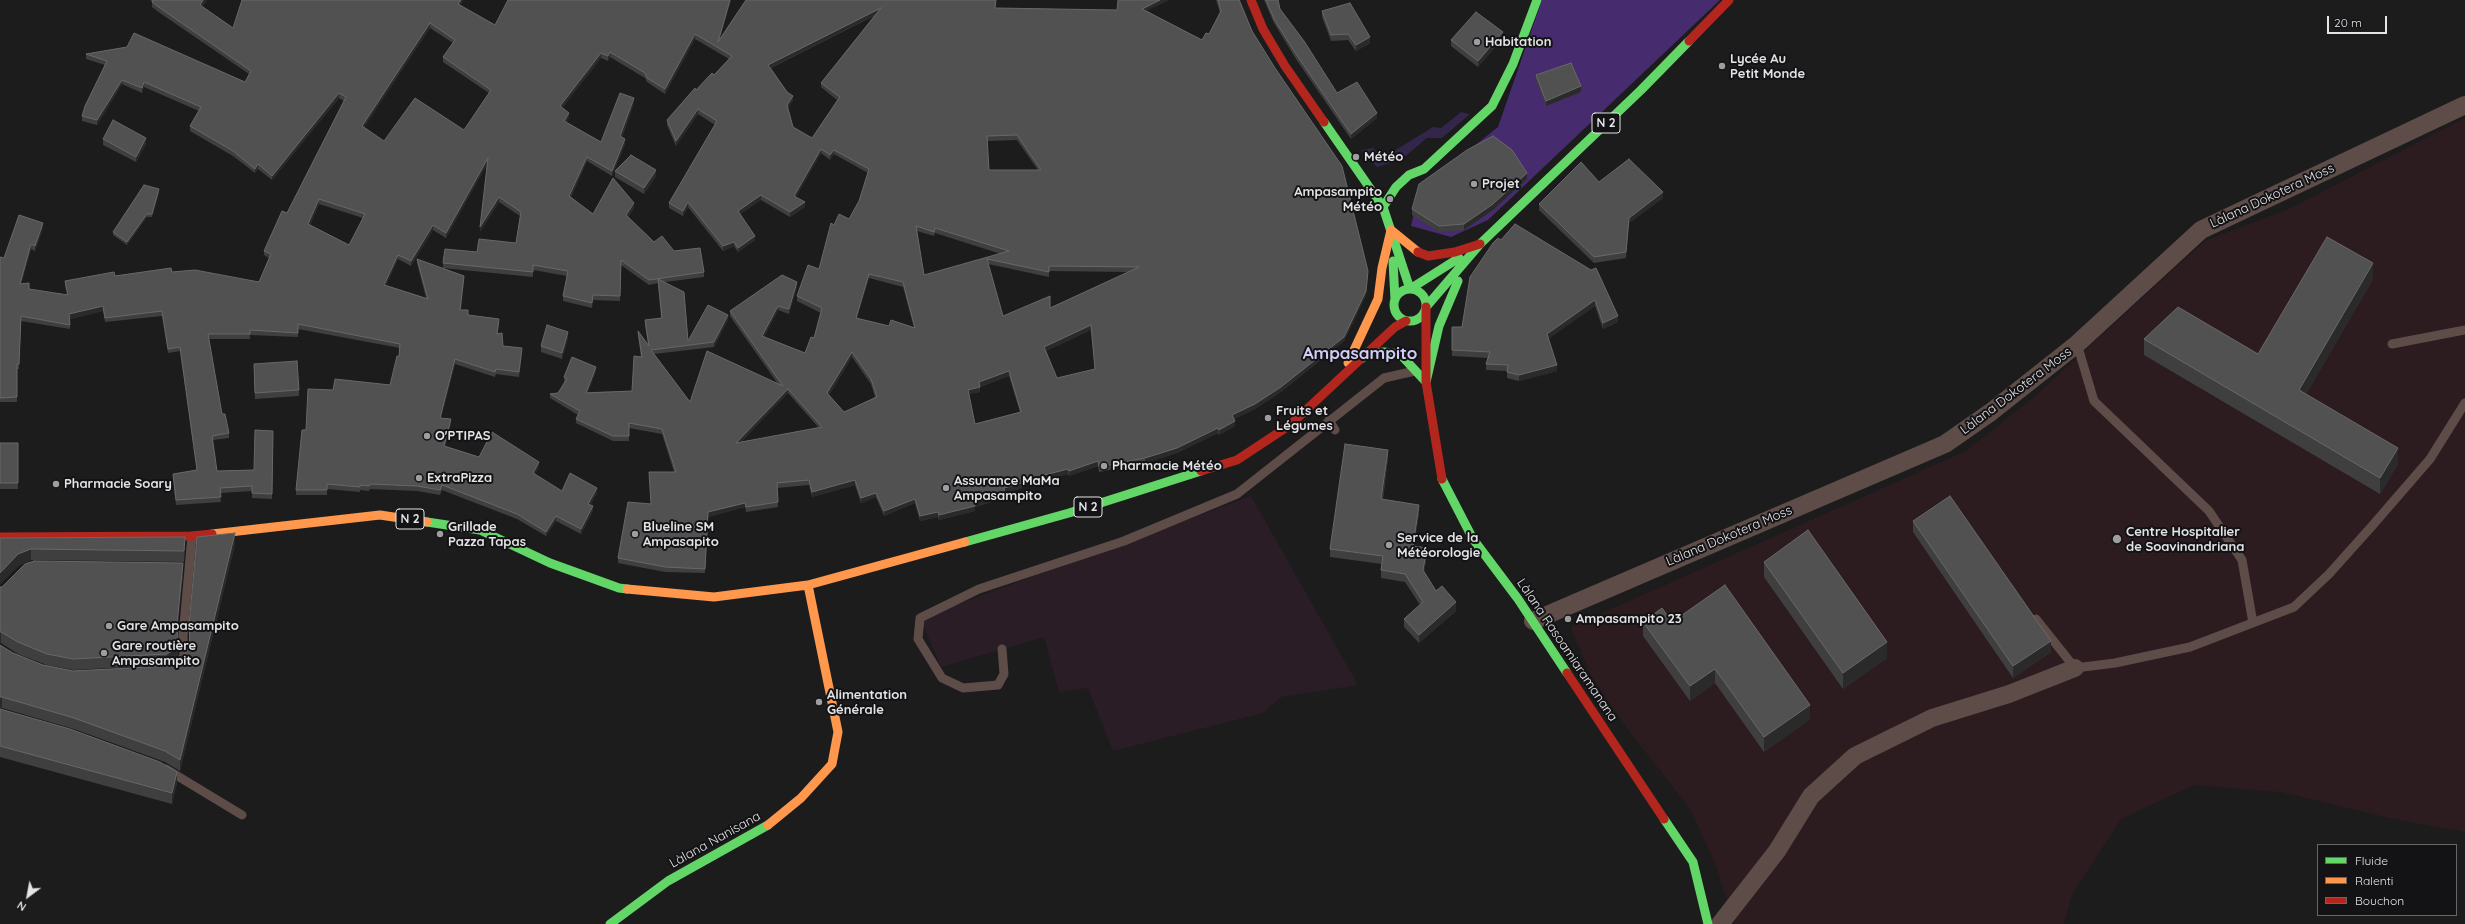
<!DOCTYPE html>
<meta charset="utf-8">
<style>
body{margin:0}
#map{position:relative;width:2465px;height:924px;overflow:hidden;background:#1c1c1d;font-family:Quicksand,sans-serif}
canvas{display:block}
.legend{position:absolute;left:2317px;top:844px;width:140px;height:72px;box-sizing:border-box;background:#131215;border:1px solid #676669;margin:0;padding:5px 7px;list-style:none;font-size:12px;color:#e4e4e6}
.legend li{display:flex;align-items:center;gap:8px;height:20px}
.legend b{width:20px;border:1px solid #676669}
.north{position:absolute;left:8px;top:876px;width:40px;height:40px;-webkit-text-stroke:3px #131215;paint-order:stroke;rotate:212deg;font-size:11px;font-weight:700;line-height:16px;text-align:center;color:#e4e4e6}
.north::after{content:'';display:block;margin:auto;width:14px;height:18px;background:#e4e4e6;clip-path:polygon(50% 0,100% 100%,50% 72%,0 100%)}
.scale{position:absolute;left:2327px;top:16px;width:60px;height:18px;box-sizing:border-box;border:2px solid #e4e4e6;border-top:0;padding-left:5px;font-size:12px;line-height:14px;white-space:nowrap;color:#e4e4e6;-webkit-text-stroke:3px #131215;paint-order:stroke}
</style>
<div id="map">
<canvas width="2465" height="924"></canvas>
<ul class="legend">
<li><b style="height:5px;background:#63d668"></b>Fluide</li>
<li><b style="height:5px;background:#ff974d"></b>Ralenti</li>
<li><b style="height:5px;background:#b3261e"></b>Bouchon</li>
</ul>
<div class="north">N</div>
<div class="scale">20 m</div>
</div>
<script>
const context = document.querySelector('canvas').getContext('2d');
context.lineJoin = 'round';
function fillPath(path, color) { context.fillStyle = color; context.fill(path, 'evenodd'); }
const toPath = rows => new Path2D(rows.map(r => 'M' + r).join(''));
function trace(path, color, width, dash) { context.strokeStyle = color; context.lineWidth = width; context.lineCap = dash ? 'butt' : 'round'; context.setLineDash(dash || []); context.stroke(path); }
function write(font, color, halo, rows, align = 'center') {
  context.font = font + ' Quicksand,sans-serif'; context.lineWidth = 4; context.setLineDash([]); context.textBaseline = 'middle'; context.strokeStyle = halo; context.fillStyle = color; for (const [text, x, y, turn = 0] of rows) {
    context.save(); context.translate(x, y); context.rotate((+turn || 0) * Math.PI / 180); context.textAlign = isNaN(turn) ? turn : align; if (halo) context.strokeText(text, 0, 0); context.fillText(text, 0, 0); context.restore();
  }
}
const education = toPath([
 [1251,496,1358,685,1281,697,1263,713,1113,751,1088,688,1059,692,1044,637,941,667,920,618]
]);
const medical = toPath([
 [2465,118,2465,832,2394,819,2281,792,2194,785,2121,819,2072,894,2064,924,1734,924,1716,866,1691,810,1629,731,1591,676,1571,627,1966,451,2034,397,2205,241,2289,209]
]);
const green = toPath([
 [1461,112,1470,114,1442,138,1427,138,1402,159,1377,167,1361,150,1373,148,1379,154,1394,151,1433,127,1441,128]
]);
const forest = toPath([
 [1542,0,1720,0,1488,220,1451,237,1411,226,1419,190,1498,127]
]);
const lane = toPath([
 [2077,344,2094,401,2209,511,2242,560,2253,623],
 [2392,344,2465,330],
 [1329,420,1335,430],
 [2036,619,2075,668,2115,663,2190,647,2294,607,2329,574,2372,526,2430,459,2465,403],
 [1002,649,1004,674,998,685,963,688,942,678,918,639,920,618,979,589,1124,541,1237,494,1384,378,1415,371],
 [176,667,184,656,183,636,192,536],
 [166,769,242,815]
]);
const street = toPath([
 [1533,621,1945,444,1991,412,2077,344,2201,230,2465,105],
 [1720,924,1777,851,1811,796,1855,756,1932,718,2009,694,2075,668]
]);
const fast = toPath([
 [1324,122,1383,207,1410,289],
 [1383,207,1396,187,1409,175,1424,169,1492,106,1513,64,1537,0],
 [1393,261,1395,300],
 [1410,289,1459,258],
 '1394 305a16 16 0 1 1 32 0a16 16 0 1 1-32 0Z',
 [1426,307,1480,244,1641,90,1689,41],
 [1361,359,1367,354,1384,352,1400,354,1426,382],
 [1426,382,1439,326,1458,281],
 [1442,479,1473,539,1518,599,1567,673],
 [427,522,480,530,550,563,619,588,627,589],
 [965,542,1069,513,1201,471],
 [1664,819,1693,862,1708,924],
 [610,924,668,881,768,825]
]);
const slow = toPath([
 [1348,363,1378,299,1382,268,1391,230,1418,252],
 [212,534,380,515,427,522],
 [627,589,714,597,808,585,965,542],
 [768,825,801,798,832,764,838,732,808,585]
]);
const jam = toPath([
 [1251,0,1263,29,1285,66,1324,122],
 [1689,41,1729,0],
 [1418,252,1428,256,1455,252,1480,244],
 [1426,307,1426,382,1442,479],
 [1201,471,1237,460,1290,425,1395,327,1406,321],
 [0,537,192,536,212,534],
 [1567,673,1664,819]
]);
const wall = toPath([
 [150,0,207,0,202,7,233,28,242,0,463,0,460,5,495,25,508,0,731,0,720,38,746,0,995,8,1147,11,1202,40,1209,34,1220,13,1216,0,1240,0,1252,31,1368,276,1366,295,1344,341,1281,392,1255,409,1234,419,1235,426,1219,435,1218,433,1177,453,1145,463,1099,472,1098,466,1069,476,1068,474,1022,486,1022,488,1005,493,1005,498,975,507,975,511,939,520,938,517,920,521,915,503,884,516,876,497,861,503,855,485,812,497,809,485,777,488,778,507,746,512,745,507,708,517,705,573,665,572,618,563,618,558,651,504,674,472,662,434,629,428,629,441,613,441,576,423,576,419,578,415,550,398,550,394,558,393,564,382,564,377,596,371,588,392,632,391,641,357,638,336,638,331,648,345,645,325,645,320,661,318,658,283,649,285,621,265,620,301,593,300,592,308,563,301,563,296,567,276,533,270,533,277,443,268,443,263,477,252,516,243,520,216,499,202,480,232,487,164,446,238,433,230,411,266,398,259,386,285,426,298,417,263,417,259,464,280,461,310,468,315,499,324,497,334,503,346,522,353,519,377,496,374,495,377,455,364,441,418,451,424,445,446,479,457,539,466,535,474,562,491,597,493,590,505,593,511,581,534,556,521,546,536,517,519,442,490,440,495,417,491,370,489,369,491,360,490,360,492,327,489,327,495,296,495,296,490,306,430,333,390,390,385,399,356,400,348,298,329,298,337,250,335,250,339,209,339,222,414,229,433,229,438,213,440,217,471,254,470,273,431,272,499,252,498,252,491,220,493,221,502,176,505,173,478,173,474,197,470,180,351,168,353,162,316,105,322,103,311,70,319,70,329,21,321,19,369,17,369,17,402,0,402,0,257,4,258,43,228,35,251,31,249,21,284,29,289,67,295,65,286,65,281,115,276,172,272,259,282,269,258,264,255,264,251,287,213,344,101,339,98,272,180,258,169,255,173,233,156,190,131,190,126,199,111,144,87,142,93,122,84,97,125,82,121,82,116,105,65,86,59,86,54,245,82,249,74,160,13,152,7,152,2],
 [874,16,821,83,821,87,837,100,812,138,793,127,788,108,793,100,771,68],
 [430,28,453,43,443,57,443,62,489,93,464,130,384,141,364,127],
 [695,39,729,59,714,75,696,90,667,120,667,125,676,146,698,114,715,125,669,203,669,208,683,216,688,207,723,251,734,246,738,252,755,240,740,214,761,200,790,217,805,207,796,197,821,153,830,160,834,154,868,173,859,201,849,219,834,225,819,269,797,296,797,301,821,313,814,338,805,353,764,337,778,310,789,314,797,286,730,311,730,316,778,384,690,402,654,354,714,347,728,320,688,341,665,282,704,277,704,272,674,251,654,242,628,217,634,208,593,214,571,197,587,161,612,176,625,144,622,137,634,103,601,142,566,122,569,118,562,108,601,58,608,61,610,57,645,78,647,82,665,94],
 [1017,140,1038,170,989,170,987,141],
 [319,204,363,218,349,245,310,225],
 [917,231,934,236,935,233,1001,254,924,275],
 [988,264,1049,277,1049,271,1129,272,1050,308,1003,316],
 [869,278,903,287,914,328,889,326,857,318],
 [1091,330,1095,369,1057,378,1046,351],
 [852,357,871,384,875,397,844,412,829,395],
 [1009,376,1020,412,975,424,969,394,980,392,980,387],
 [788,393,819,428,741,442],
 [1264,0,1278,0,1280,9,1337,93,1377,118,1351,139,1296,59,1274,23],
 [1322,11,1370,43,1356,51,1348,40,1331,41,1322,17],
 [1503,38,1478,67,1451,46,1451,40],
 [1536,75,1581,92,1546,106,1536,80],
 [103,139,146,144,136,162,103,145],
 [615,171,656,176,644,194,615,177],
 [1527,179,1493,210,1464,230,1439,232,1412,215,1412,209],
 [1599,182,1663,198,1629,223,1626,258,1594,263,1539,210,1539,204],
 [159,192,152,217,147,217,127,245,113,235,113,232],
 [1515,224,1618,322,1603,329,1595,306,1548,339,1557,371,1519,381,1507,378,1507,371,1486,370,1486,364,1488,358,1452,356,1452,327,1462,327,1501,240],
 [2373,279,2306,394,2398,464,2380,494,2144,355,2144,339,2258,354],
 [568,338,562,359,541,352,541,346],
 [254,364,299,390,299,396,255,399],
 [0,443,18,443,18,489,0,489],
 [1388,458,1383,500,1419,513,1414,546,1427,556,1424,572,1436,591,1456,611,1419,643,1404,627,1404,619,1420,605,1405,582,1381,578,1381,570,1382,564,1330,557,1330,549],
 [1913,521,2051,652,2013,678,1913,532],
 [0,538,185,549,184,562,31,560,18,566,0,584],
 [235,544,180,771,165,762,74,729,2,708,0,645,13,653,43,665,73,671,169,666,182,659,189,646,189,625],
 [1764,562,1887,658,1843,689,1764,577],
 [183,574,177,632,178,655,175,661,167,665,73,670,47,665,18,654,1,643,0,643,0,587,2,587],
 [1643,622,1672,622,1810,719,1764,752,1715,683,1690,701,1643,636],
 [0,709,177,783,172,804,0,757]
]);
const shadedWall = toPath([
 [203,0,207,0,200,10,200,5],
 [461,0,463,0,458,8,458,4],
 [730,0,731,0,718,46,718,42],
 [1160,0,1170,0,1142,13,1142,9],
 [881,8,881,12,768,69,768,65],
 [430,23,430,28,362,131,362,126],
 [1503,32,1503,38,1478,67,1478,61],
 [695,34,695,39,665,94,665,89],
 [1370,37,1370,43,1356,51,1356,45],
 [610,52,610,57,608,61,608,56],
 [601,53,601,58,560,111,560,106],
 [122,80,122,84,97,125,97,120],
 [144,82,144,87,142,93,142,88],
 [1581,86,1581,92,1546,106,1546,101],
 [339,93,339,98,272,180,272,176],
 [793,96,793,100,787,109,787,105],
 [634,98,634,103,620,141,620,136],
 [698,109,698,114,676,146,676,141],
 [569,113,569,118,564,126,564,121],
 [1377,113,1377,118,1351,139,1351,134],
 [146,138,146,144,136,162,136,157],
 [625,139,625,144,612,176,612,171],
 [821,149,821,153,794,201,794,196],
 [834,150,834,154,830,160,830,155],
 [587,157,587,161,569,200,569,196],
 [488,158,488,163,446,238,446,233],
 [258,164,258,169,255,173,255,169],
 [656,170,656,176,644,194,644,188],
 [1527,173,1527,179,1493,210,1464,230,1464,224],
 [159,189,159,192,152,217,152,214],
 [1663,192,1663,198,1629,223,1626,258,1629,218],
 [761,195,761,200,738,216,738,211],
 [499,197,499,202,480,232,480,227],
 [319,199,319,204,308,229,308,224],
 [688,202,688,207,683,216,683,211],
 [805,202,805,207,790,217,790,212],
 [634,203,634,208,626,220,626,215],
 [147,214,147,217,127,245,127,242],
 [43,223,43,228,35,251,35,246],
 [433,225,433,230,411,266,411,261],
 [755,236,755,240,738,252,738,248],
 [734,242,734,246,723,251,723,246],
 [31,244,31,249,20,289,20,284],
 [398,255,398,259,384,289,384,285],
 [2373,263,2373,279,2299,406,2299,390],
 [1368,271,1366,295,1344,341,1281,392,1255,409,1232,420,1232,415],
 [869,274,869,278,856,322,856,318],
 [464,276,464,280,460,315,460,310],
 [797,282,797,286,789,314,789,309],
 [593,295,593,300,592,308,592,303],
 [1595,300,1595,306,1547,340,1547,334],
 [103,306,103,311,69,319,69,314],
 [778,306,778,310,762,340,762,336],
 [728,315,728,320,714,347,714,342],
 [1618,316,1618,322,1603,329,1603,323],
 [1091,325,1091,330,1044,352,1044,347],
 [568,332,568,338,562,359,562,353],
 [522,348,522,353,519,377,519,372],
 [852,352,852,357,827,398,827,393],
 [455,359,455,364,440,422,440,418],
 [1557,365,1557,371,1519,381,1519,375],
 [596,367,596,371,586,397,586,393],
 [1009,371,1009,376,979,387,980,392,968,394,968,390,979,382],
 [788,389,788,393,736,448,736,443],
 [451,419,451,424,444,451,444,446],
 [1235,421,1235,426,1219,435,1219,430],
 [1218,428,1218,433,1177,453,1145,463,1145,458],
 [2398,448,2398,464,2380,494,2380,478],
 [1388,450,1388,458,1381,508,1381,499],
 [1098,461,1098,466,1069,476,1069,471],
 [539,462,539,466,533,478,533,473],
 [1068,469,1068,474,1022,486,1022,488,1004,493,1004,488,1021,481],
 [855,480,855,485,812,497,812,492],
 [597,488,597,493,588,508,588,504],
 [876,493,876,497,861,503,861,498],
 [1005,494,1005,498,975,507,975,511,939,520,939,515,974,502],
 [915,499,915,503,884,516,884,511],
 [745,503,745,507,708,517,705,573,708,512],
 [1419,505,1419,513,1413,554,1413,546],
 [593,506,593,511,581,534,581,529],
 [938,512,938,517,920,521,920,516],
 [556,516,556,521,546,536,546,532],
 [235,533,235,544,180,771,180,760],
 [185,537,185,549,184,562,184,551],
 [1427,548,1427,556,1423,578,1423,570],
 [31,549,31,560,18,566,0,584,0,573,18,554],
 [183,563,183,574,177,635,177,624],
 [1456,602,1456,611,1419,643,1419,635],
 [0,632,1,632,1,643,0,643],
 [2051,641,2051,652,2013,678,2013,666],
 [1887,642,1887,658,1843,689,1843,673],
 [178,643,178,655,175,661,167,665,167,654],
 [1715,669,1715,683,1690,701,1690,686],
 [0,697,2,697,2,708,0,709],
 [1810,705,1810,719,1764,752,1764,737],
 [177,772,177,783,172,804,172,793]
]);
const building = toPath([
 [153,0,203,0,200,5,233,28,242,0,461,0,458,4,495,25,508,0,730,0,718,42,746,0,996,0,995,8,1117,10,1118,0,1160,0,1142,9,1202,40,1206,33,1209,34,1221,11,1218,0,1239,0,1252,31,1275,68,1342,166,1368,271,1366,291,1344,337,1281,387,1255,404,1232,415,1235,421,1219,430,1218,428,1177,448,1145,458,1099,467,1098,461,1069,471,1068,469,1021,481,1022,483,1004,488,1005,494,974,502,975,506,939,515,938,512,920,516,915,499,884,511,876,493,861,498,855,480,812,492,809,480,777,483,778,502,746,507,745,503,708,512,705,569,665,567,618,558,628,502,651,504,649,472,676,472,662,429,629,423,629,436,613,436,576,419,580,411,550,394,558,393,567,379,564,377,572,357,596,367,586,393,632,391,634,356,642,357,638,331,649,346,645,320,662,318,658,279,684,292,688,341,708,305,728,315,714,342,651,350,690,402,707,351,783,386,730,311,782,275,797,282,789,309,778,306,762,336,805,353,811,337,814,338,822,308,797,296,808,265,819,269,831,223,834,225,839,214,849,219,859,201,869,169,834,150,830,155,821,149,794,196,805,202,790,212,761,195,738,211,755,236,738,248,734,242,723,246,688,202,683,211,669,203,717,121,698,109,676,141,667,120,695,88,696,90,712,73,714,75,732,56,695,34,665,89,647,78,645,73,610,52,608,56,601,53,560,106,569,113,564,121,601,142,620,93,634,98,620,136,625,139,612,171,587,157,569,196,593,214,613,178,634,203,626,215,654,242,662,236,674,251,700,248,704,272,649,280,621,260,620,296,593,295,592,303,563,296,568,271,533,265,533,272,443,263,445,249,477,252,479,239,516,243,521,212,499,197,480,227,488,158,446,233,433,225,411,261,398,255,384,285,428,299,417,259,464,276,460,310,468,310,468,315,499,319,497,334,502,333,503,346,522,348,519,372,496,369,495,372,455,359,440,418,451,419,444,446,479,457,492,432,539,462,533,473,562,491,570,473,597,488,588,504,593,506,581,529,556,516,546,532,517,514,442,485,440,490,417,486,370,484,369,486,360,485,360,487,327,484,327,490,296,490,302,430,306,430,308,389,333,390,335,379,390,385,397,356,399,356,400,344,298,324,298,333,250,330,250,334,208,334,222,414,225,414,229,433,212,436,217,471,254,470,255,430,273,431,272,494,252,493,252,486,220,488,221,497,176,500,173,474,197,470,180,347,168,349,162,311,105,318,103,306,69,314,70,325,21,316,19,364,17,364,17,397,0,398,0,257,4,258,19,215,43,223,35,246,31,244,20,284,29,283,29,289,68,295,65,281,114,272,115,276,171,268,172,272,195,270,259,282,271,254,264,251,282,211,287,213,346,97,339,93,272,176,258,164,255,169,233,151,190,126,201,107,144,82,142,88,122,80,97,120,82,116,85,106,107,61,86,54,127,47,134,33,245,82,251,71,160,8,152,2,153,0],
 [881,8,821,83,840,97,812,138,793,127,787,105,793,96,787,92,768,65,881,8],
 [430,23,455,40,443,57,491,90,464,130,415,98,384,141,362,126,430,23],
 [1017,135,1041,170,989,170,987,136,1017,135],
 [319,199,365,214,349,245,308,224,319,199],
 [916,226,934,232,935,228,1009,251,924,275,916,226],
 [987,259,1049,272,1049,266,1139,267,1050,308,1050,296,1003,316,987,259],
 [869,274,903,282,915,328,891,320,889,326,856,318,869,274],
 [1091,325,1095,369,1057,378,1044,347,1091,325],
 [852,352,871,379,877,397,844,412,827,393,852,352],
 [1009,371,1021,412,975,424,968,390,980,387,979,382,1009,371],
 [788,389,822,427,736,443,788,389],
 [1266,0,1278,0,1280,9,1304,41,1337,93,1357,82,1377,113,1351,134,1296,54,1274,19,1266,0],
 [1350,3,1370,37,1356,45,1348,34,1331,35,1322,11,1350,3],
 [1476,12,1503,32,1478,61,1451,40,1476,12],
 [1571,63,1581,86,1546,101,1536,75,1571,63],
 [113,120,146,138,136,157,103,139,113,120],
 [1493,136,1512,150,1527,173,1493,204,1464,224,1439,226,1412,209,1419,184,1467,150,1493,136],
 [631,155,656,170,644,188,615,171,631,155],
 [1629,159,1663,192,1629,218,1626,252,1594,257,1539,204,1581,162,1599,182,1629,159],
 [144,185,159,189,152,214,147,214,127,242,113,232,144,185],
 [1515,224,1591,270,1596,268,1618,316,1603,323,1595,300,1547,334,1557,365,1519,375,1507,372,1508,365,1486,364,1490,352,1452,350,1452,327,1462,327,1470,277,1493,243,1498,238,1501,240,1515,224],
 [2327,237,2373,263,2299,390,2398,448,2380,478,2144,339,2178,307,2258,354,2327,237],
 [547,325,568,332,562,353,541,346,547,325],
 [297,361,299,390,255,393,254,364,297,361],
 [0,443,18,443,18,483,0,483,0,443],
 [1345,444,1388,450,1381,499,1419,505,1413,546,1427,548,1423,570,1436,591,1442,586,1456,602,1419,635,1404,619,1423,602,1405,574,1381,570,1383,556,1330,549,1345,444],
 [1950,496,2051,641,2013,666,1913,521,1950,496],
 [1808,530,1887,642,1843,673,1764,562,1808,530],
 [235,533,180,760,165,751,74,718,2,697,0,697,0,645,13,653,43,665,73,671,169,666,182,659,190,645,189,625,197,537,235,533],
 [185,537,184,551,31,549,18,554,0,573,0,538,185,537],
 [34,561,183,563,177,624,178,643,175,649,167,654,73,659,47,654,18,642,1,632,0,632,0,587,2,587,25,564,34,561],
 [1725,585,1810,705,1764,737,1715,669,1690,686,1643,622,1662,608,1672,622,1725,585],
 [0,709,70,729,160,762,177,772,172,793,0,746,0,709]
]);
const markers = [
 [1477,42,4,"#9e9ea0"],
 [1722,66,4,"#9e9ea0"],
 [1356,157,4,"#9e9ea0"],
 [1474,184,4,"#9e9ea0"],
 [1390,199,4,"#9e9ea0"],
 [1268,418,4,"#9e9ea0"],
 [427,436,4,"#9e9ea0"],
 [1104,466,4,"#9e9ea0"],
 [419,478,4,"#9e9ea0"],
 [56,484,4,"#9e9ea0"],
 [946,488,4,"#9e9ea0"],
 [440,534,4,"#9e9ea0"],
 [635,534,4,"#9e9ea0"],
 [2117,539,5,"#9e9ea0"],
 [1389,545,4,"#9e9ea0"],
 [1568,619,4,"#9e9ea0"],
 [109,626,4,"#9e9ea0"],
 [104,653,4,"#9e9ea0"],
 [819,702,4,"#9e9ea0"]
];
const shields = [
 [1606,123,28],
 [1088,507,28],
 [410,519,28]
];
const shieldNames = [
 ["N 2",1606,123],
 ["N 2",1088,507],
 ["N 2",410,519]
];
const poiNames = [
 ["Habitation",1485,42],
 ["Lycée Au",1730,59],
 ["Petit Monde",1730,74],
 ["Météo",1364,157],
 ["Projet",1482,184],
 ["Ampasampito",1382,192,"right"],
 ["Météo",1382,207,"right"],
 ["Fruits et",1276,411],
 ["Légumes",1276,426],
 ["O'PTIPAS",435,436],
 ["Pharmacie Météo",1112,466],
 ["ExtraPizza",427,478],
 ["Assurance MaMa",954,481],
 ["Ampasampito",954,496],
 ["Pharmacie Soary",64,484],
 ["Grillade",448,527],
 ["Pazza Tapas",448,542],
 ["Blueline SM",643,527],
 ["Ampasapito",643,542],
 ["Centre Hospitalier",2126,532],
 ["de Soavinandriana",2126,547],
 ["Service de la",1397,538],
 ["Météorologie",1397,553],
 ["Ampasampito 23",1576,619],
 ["Gare Ampasampito",117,626],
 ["Gare routière",112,646],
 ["Ampasampito",112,661],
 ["Alimentation",827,695],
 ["Générale",827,710]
];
const streetNames = [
 ["Làlana Dokotera Moss",2272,196,-25],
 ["Làlana Dokotera Moss",2016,391,-37],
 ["Làlana Dokotera Moss",1729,536,-23],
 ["Làlana Rasoamiaramanana",1567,650,56],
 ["Làlana Nanisana",715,840,-29]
];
const districtNames = [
 ["Ampasampito",1360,354]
];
fillPath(education, '#2a1d26');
fillPath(medical, '#2c1c20');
fillPath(green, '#32264b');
fillPath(forest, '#462c6e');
trace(lane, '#5e4c49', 9);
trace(street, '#5e4c49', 18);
trace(fast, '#63d668', 9);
trace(slow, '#ff974d', 9);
trace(jam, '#b3261e', 9);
fillPath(wall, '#403f40');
fillPath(shadedWall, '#2a2a2b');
fillPath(building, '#525152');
trace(building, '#696869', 1);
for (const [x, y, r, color] of markers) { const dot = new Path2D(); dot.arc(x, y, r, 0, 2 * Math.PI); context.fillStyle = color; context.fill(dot); trace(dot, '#131215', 1.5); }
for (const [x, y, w] of shields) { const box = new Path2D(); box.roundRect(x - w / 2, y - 10, w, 20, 3); context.fillStyle = '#131215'; context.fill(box); trace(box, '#e4e4e6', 1); }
write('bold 12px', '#e4e4e6', null, shieldNames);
write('bold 13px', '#e4e4e6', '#131215', poiNames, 'left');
write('13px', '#e4e4e6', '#131215', streetNames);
write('bold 17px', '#d3cdf8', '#131215', districtNames);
</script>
